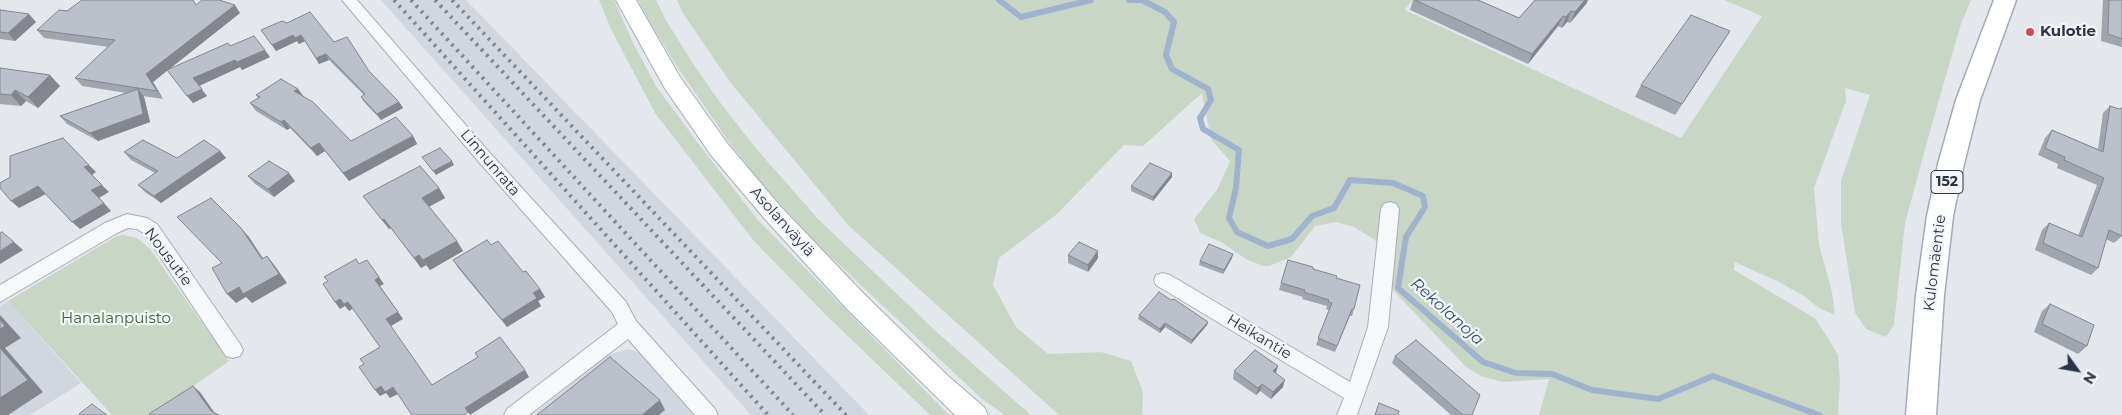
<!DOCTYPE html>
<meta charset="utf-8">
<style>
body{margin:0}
#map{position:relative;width:2122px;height:415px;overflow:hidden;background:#e4e7ec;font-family:Montserrat,sans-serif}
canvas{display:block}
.north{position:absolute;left:2052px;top:345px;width:50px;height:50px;-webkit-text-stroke:4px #f4f6f9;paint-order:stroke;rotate:122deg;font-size:14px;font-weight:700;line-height:20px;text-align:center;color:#2b3445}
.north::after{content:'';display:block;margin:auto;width:18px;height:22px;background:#2b3445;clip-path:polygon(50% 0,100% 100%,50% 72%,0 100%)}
</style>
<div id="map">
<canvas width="2122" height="415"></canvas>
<div class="north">N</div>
</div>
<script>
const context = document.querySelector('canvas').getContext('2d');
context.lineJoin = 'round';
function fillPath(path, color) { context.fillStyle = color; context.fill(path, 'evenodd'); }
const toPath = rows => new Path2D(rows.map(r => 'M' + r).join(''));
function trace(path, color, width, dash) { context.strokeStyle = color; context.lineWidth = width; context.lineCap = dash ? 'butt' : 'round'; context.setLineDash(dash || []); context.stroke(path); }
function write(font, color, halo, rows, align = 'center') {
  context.font = font + ' Montserrat,sans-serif'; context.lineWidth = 4.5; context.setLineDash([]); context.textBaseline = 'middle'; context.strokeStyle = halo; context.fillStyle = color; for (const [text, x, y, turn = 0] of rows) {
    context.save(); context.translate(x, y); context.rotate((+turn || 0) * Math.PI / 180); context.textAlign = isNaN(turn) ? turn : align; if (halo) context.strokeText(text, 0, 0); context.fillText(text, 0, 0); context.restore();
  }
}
const built = toPath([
 [381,0,466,0,869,415,751,415],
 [8,301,81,383,30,415,0,415,0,306],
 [628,349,640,353,696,415,533,415,608,355]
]);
const green = toPath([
 [599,0,614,0,634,45,656,86,697,142,758,220,949,415,930,415,827,316,753,240,655,113,611,29],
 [638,0,656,0,667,22,692,62,719,101,754,146,818,219,940,335,1031,415,1005,415,982,399,816,243,761,183,729,142,676,65,646,16],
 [677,0,1412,0,1405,10,1681,138,1762,16,1724,0,1971,0,1961,24,1932,124,1905,223,1894,325,1886,337,1866,329,1855,313,1841,223,1841,181,1870,95,1845,88,1846,101,1814,188,1819,245,1832,292,1835,315,1819,308,1804,296,1779,282,1735,262,1734,270,1816,319,1838,355,1840,381,1838,415,1539,415,1549,379,1503,382,1483,377,1466,367,1389,286,1396,253,1354,227,1336,222,1315,226,1291,257,1269,266,1263,266,1246,259,1221,242,1200,233,1194,219,1217,190,1230,161,1211,139,1202,93,1143,146,1124,145,1057,214,999,258,993,285,1016,327,1048,354,1101,352,1131,361,1143,392,1142,415,1059,415,848,225,730,82,684,15],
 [123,235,137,238,150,249,229,361,152,415,112,415,8,301,115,237]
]);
const stream = toPath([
 [999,0,1021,17,1091,0],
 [1129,0,1142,0,1165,12,1174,22,1166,55,1172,69,1208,89,1211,100,1200,118,1203,129,1239,150,1236,188,1229,218,1237,232,1268,246,1292,239,1312,216,1334,208,1350,180,1393,183,1423,196,1425,207,1406,237,1398,288,1483,362,1516,373,1552,374,1592,390,1658,399,1713,376,1819,415]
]);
const minor = toPath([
 [342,0,357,0,490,153,626,302,636,321,715,409,718,415,695,415,628,339,529,415,504,415,507,409,618,324,612,312,478,161,342,0],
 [1390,202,1396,204,1399,209,1388,327,1357,415,1337,415,1344,398,1156,285,1154,280,1156,275,1163,273,1170,275,1350,382,1368,327,1381,209,1384,204,1390,202],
 [127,214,147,218,157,224,240,344,243,350,240,356,233,358,226,356,145,234,137,229,128,228,117,233,0,302,0,285,105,223,127,214]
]);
const secondary = toPath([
 [616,0,636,0,680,77,727,143,780,206,865,295,948,376,984,407,988,415,955,415,847,309,764,218,711,155,664,87,616,0]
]);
const primary = toPath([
 [1994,0,2016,0,1980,100,1964,164,1953,216,1944,295,1936,415,1906,415,1916,295,1927,216,1938,164,1956,100,1994,0]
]);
const rail = toPath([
 [394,0,768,415],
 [411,0,793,415],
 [435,0,825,415],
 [452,0,846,415]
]);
const wall = toPath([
 [1413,0,1478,0,1519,18,1535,0,1588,0,1586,4,1570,23,1567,22,1562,28,1558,26,1528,64,1410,10],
 [2103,0,2122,0,2122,47,2101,41],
 [196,5,240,13,168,70,230,46,270,57,242,70,240,67,199,86,207,96,193,103,167,70,153,82,163,99,143,96,144,97,150,122,98,141,67,124,60,116,126,93,82,86,75,78,109,47,44,38,37,30,67,11],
 [0,10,36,22,15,41,0,39],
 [261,30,334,42,369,71,399,102,403,108,381,120,364,102,361,97,364,95,329,60,319,64,305,41,299,44,297,41,276,51],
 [1730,31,1723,42,1675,115,1635,97,1641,85],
 [0,68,60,86,38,108,26,101,21,106,0,104],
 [256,95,304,97,351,141,413,136,417,144,349,181,325,151,317,156,290,128,287,130,256,111,250,103,258,98],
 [2110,106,2119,109,2122,108,2122,236,2114,243,2106,239,2098,268,2091,275,2035,250,2042,230,2049,223,2078,236,2097,185,2057,168,2058,164,2038,155,2045,138,2052,130,2098,149,2103,113],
 [220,151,226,158,161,203,145,192,138,185,155,173,131,160,124,152,177,158],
 [248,176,295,181,274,197,255,184],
 [1172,177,1153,201,1131,191,1131,186],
 [439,188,445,198,429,207,463,251,430,270,426,265,421,268,391,228,389,229,363,196],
 [491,245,523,272,540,289,545,297,538,301,541,306,507,327,458,268,453,260],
 [1098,251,1098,258,1088,272,1068,263,1068,255],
 [1232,258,1223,274,1199,265,1200,261],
 [1313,269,1336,278,1354,309,1352,316,1350,316,1335,352,1316,345,1329,310,1326,309,1327,306,1302,299,1303,297,1279,290,1281,283],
 [2050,304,2087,346,2078,354,2034,332,2042,311],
 [1139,315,1208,322,1207,325,1191,344,1165,327,1160,333,1138,319],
 [1395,356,1472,415,1451,415,1392,363],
 [1234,371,1276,373,1283,387,1271,399,1260,391,1256,395,1233,379]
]);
const shadedWall = toPath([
 [1585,0,1588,0,1586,4,1570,23,1575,12],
 [235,5,240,13,153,82,163,99,157,91,146,74],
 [1571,11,1567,22,1562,28,1566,17],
 [29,14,36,22,15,41,8,33],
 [1563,16,1558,26,1528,64,1532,54],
 [1730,31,1723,42,1675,115,1682,104],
 [293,35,297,41,276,51,272,45],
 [301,35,305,41,299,44,295,38],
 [265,50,270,57,242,70,237,62],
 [326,54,329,60,319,64,316,58],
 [235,60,240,67,199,86,207,96,193,103,187,96,193,78],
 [50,75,60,86,38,108,28,97],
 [138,89,144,97,150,122,98,141,90,133],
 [298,89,304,97,294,91],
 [15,90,26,101,21,106,11,95],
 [399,102,403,108,381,120,377,114],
 [284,120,290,128,287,130,281,122],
 [413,136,417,144,349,181,343,173],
 [319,143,325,151,317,156,311,148],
 [220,151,226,158,161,203,154,196],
 [452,161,454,165,436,175,433,171],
 [89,165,96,172,92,175,84,167],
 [289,173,295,181,274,197,268,189],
 [1172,173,1172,177,1153,201,1153,197],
 [102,185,109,192,99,198,91,190],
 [38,186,46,194,19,208,11,201],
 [439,188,445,198,428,207,422,198],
 [104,203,111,211,80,229,72,222],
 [384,219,391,228,389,229,382,220],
 [241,228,249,237,270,269,262,259],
 [457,241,463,251,430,270,423,260],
 [14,242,23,250,0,264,0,251],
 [1098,251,1098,258,1088,272,1088,265],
 [1233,254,1232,258,1223,274,1224,270],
 [419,255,426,265,421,268,414,258],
 [267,256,275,266,287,283,252,303,246,297,236,303,227,294],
 [367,260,384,284,380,286,403,319,391,326,386,319,375,280],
 [540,289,545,297,538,301,541,306,507,327,502,320,533,293],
 [340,299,348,302,354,308,349,311,345,306,340,309,335,302],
 [0,315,21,338,5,348,43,392,8,415,0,415],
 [1208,322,1207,325,1191,344,1192,340],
 [1165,323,1165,327,1160,333,1160,329],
 [1278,366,1276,373,1271,379,1273,371],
 [525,370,529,377,470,415,465,408],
 [1285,380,1283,387,1271,399,1273,392],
 [1262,384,1260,391,1256,395,1258,388],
 [193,386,200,392,216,415,211,411],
 [381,386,393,387,398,394,390,398,386,393,380,396,375,390],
 [660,400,665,410,659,415,642,415]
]);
const building = toPath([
 [82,0,193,0,196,5,202,0,219,0,235,5,146,74,157,91,75,78,115,40,37,30,59,10,67,11,82,0],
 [1415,0,1478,0,1519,18,1535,0,1585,0,1575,12,1571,11,1566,17,1563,16,1532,54,1415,0],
 [2109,0,2122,0,2122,39,2108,34,2109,0],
 [0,10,29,14,8,33,0,32,0,10],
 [310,12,334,42,347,37,369,71,399,102,377,114,361,97,365,94,326,54,316,58,301,35,295,38,293,35,272,45,261,30,282,21,287,23,310,12],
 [1691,15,1730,31,1682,104,1641,85,1691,15],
 [254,36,265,50,237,62,235,60,193,78,202,89,187,96,167,70,228,43,230,46,254,36],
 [0,68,50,75,28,97,15,90,11,95,0,94,0,68],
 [281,79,298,89,294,91,313,102,351,141,396,117,413,136,343,173,319,143,311,148,284,120,281,122,250,103,260,97,256,95,281,79],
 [138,89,143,114,90,133,60,116,138,89],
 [2110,106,2119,109,2122,108,2122,236,2109,230,2098,268,2043,243,2049,223,2082,237,2104,178,2064,160,2065,157,2045,148,2052,130,2103,152,2110,106],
 [63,138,89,165,84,167,102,185,91,190,104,203,72,222,38,186,11,201,0,188,0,183,10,177,10,156,63,138],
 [143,140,177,158,204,140,220,151,154,196,138,185,158,171,124,152,143,140],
 [440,148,452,161,433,171,422,157,440,148],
 [269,161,289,173,268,189,248,176,269,161],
 [1150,163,1172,173,1153,197,1131,186,1150,163],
 [420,166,439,188,422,198,457,241,423,260,419,255,414,258,384,219,382,220,363,196,420,166],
 [211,198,241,228,262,259,267,256,279,274,243,294,239,287,227,294,212,268,222,263,177,217,211,198],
 [2,232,14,242,0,251,0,233,2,232],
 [487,240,491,245,498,241,523,272,526,271,540,289,533,293,537,298,502,320,453,260,487,240],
 [1079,242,1098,251,1088,265,1068,255,1079,242],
 [1209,244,1233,254,1224,270,1200,261,1209,244],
 [356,259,359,264,367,260,379,277,375,280,398,312,386,319,432,385,478,357,475,353,500,337,525,370,465,408,468,412,464,415,412,415,393,387,385,392,381,386,375,390,359,367,364,364,360,359,380,347,348,302,344,304,340,299,335,302,323,284,328,281,324,277,356,259],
 [1288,260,1313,267,1313,269,1337,276,1336,278,1360,285,1354,309,1352,309,1337,346,1318,338,1332,303,1328,302,1329,300,1304,292,1305,290,1281,283,1288,260],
 [1159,292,1171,300,1174,299,1208,322,1192,340,1165,323,1160,329,1139,315,1159,292],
 [2050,304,2094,325,2087,346,2042,324,2050,304],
 [0,320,5,326,0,329,0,320],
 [1416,340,1480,395,1472,415,1463,415,1395,356,1416,340],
 [0,348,28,380,0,398,0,348],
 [1255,350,1278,366,1273,371,1285,380,1273,392,1262,384,1258,388,1234,371,1255,350],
 [610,357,660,400,642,415,537,415,610,357],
 [193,386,211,411,219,415,150,415,149,414,193,386],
 [1379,403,1399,411,1398,415,1375,415,1379,403],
 [92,404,107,415,80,415,79,414,92,404]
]);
const markers = [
 [2030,32,5,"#d1495b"]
];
const shields = [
 [1947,182,32]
];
const shieldNames = [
 ["152",1947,182]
];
const poiNames = [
 ["Kulotie",2040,32]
];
const streetNames = [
 ["Linnunrata",490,163,49],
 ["Asolanväylä",782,222,48],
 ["Nousutie",168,257,53],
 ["Kulomäentie",1935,263,-83],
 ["Heikantie",1259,337,31]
];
const parkNames = [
 ["Hanalanpuisto",116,319]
];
const waterNames = [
 ["Rekolanoja",1447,312,42]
];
fillPath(built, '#d2d6de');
fillPath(green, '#c9d6c5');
trace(stream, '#9fb4cc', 6);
trace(minor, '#a9aeb7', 2);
trace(secondary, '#a9aeb7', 2);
trace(primary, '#a3abb8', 3);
fillPath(minor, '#f7f8fa');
fillPath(secondary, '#fff');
fillPath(primary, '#fff');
trace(rail, '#7d8696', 4, [2.5, 5]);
fillPath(wall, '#a1a5ae');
fillPath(shadedWall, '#83868d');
fillPath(building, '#bbc0ca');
trace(building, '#83868d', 1);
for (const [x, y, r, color] of markers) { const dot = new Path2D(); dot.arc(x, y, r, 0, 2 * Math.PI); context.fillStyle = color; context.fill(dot); trace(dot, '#f4f6f9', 2); }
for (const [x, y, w] of shields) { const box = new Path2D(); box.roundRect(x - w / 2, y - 11.5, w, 23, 4); context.fillStyle = '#f4f6f9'; context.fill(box); trace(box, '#2b3445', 1); }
write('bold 14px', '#2b3445', null, shieldNames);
write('bold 15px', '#2b3445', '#f4f6f9', poiNames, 'left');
write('15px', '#2b3445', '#f4f6f9', streetNames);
write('15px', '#3f6138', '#f4f6f9', parkNames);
write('italic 16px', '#34527a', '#f4f6f9', waterNames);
</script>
